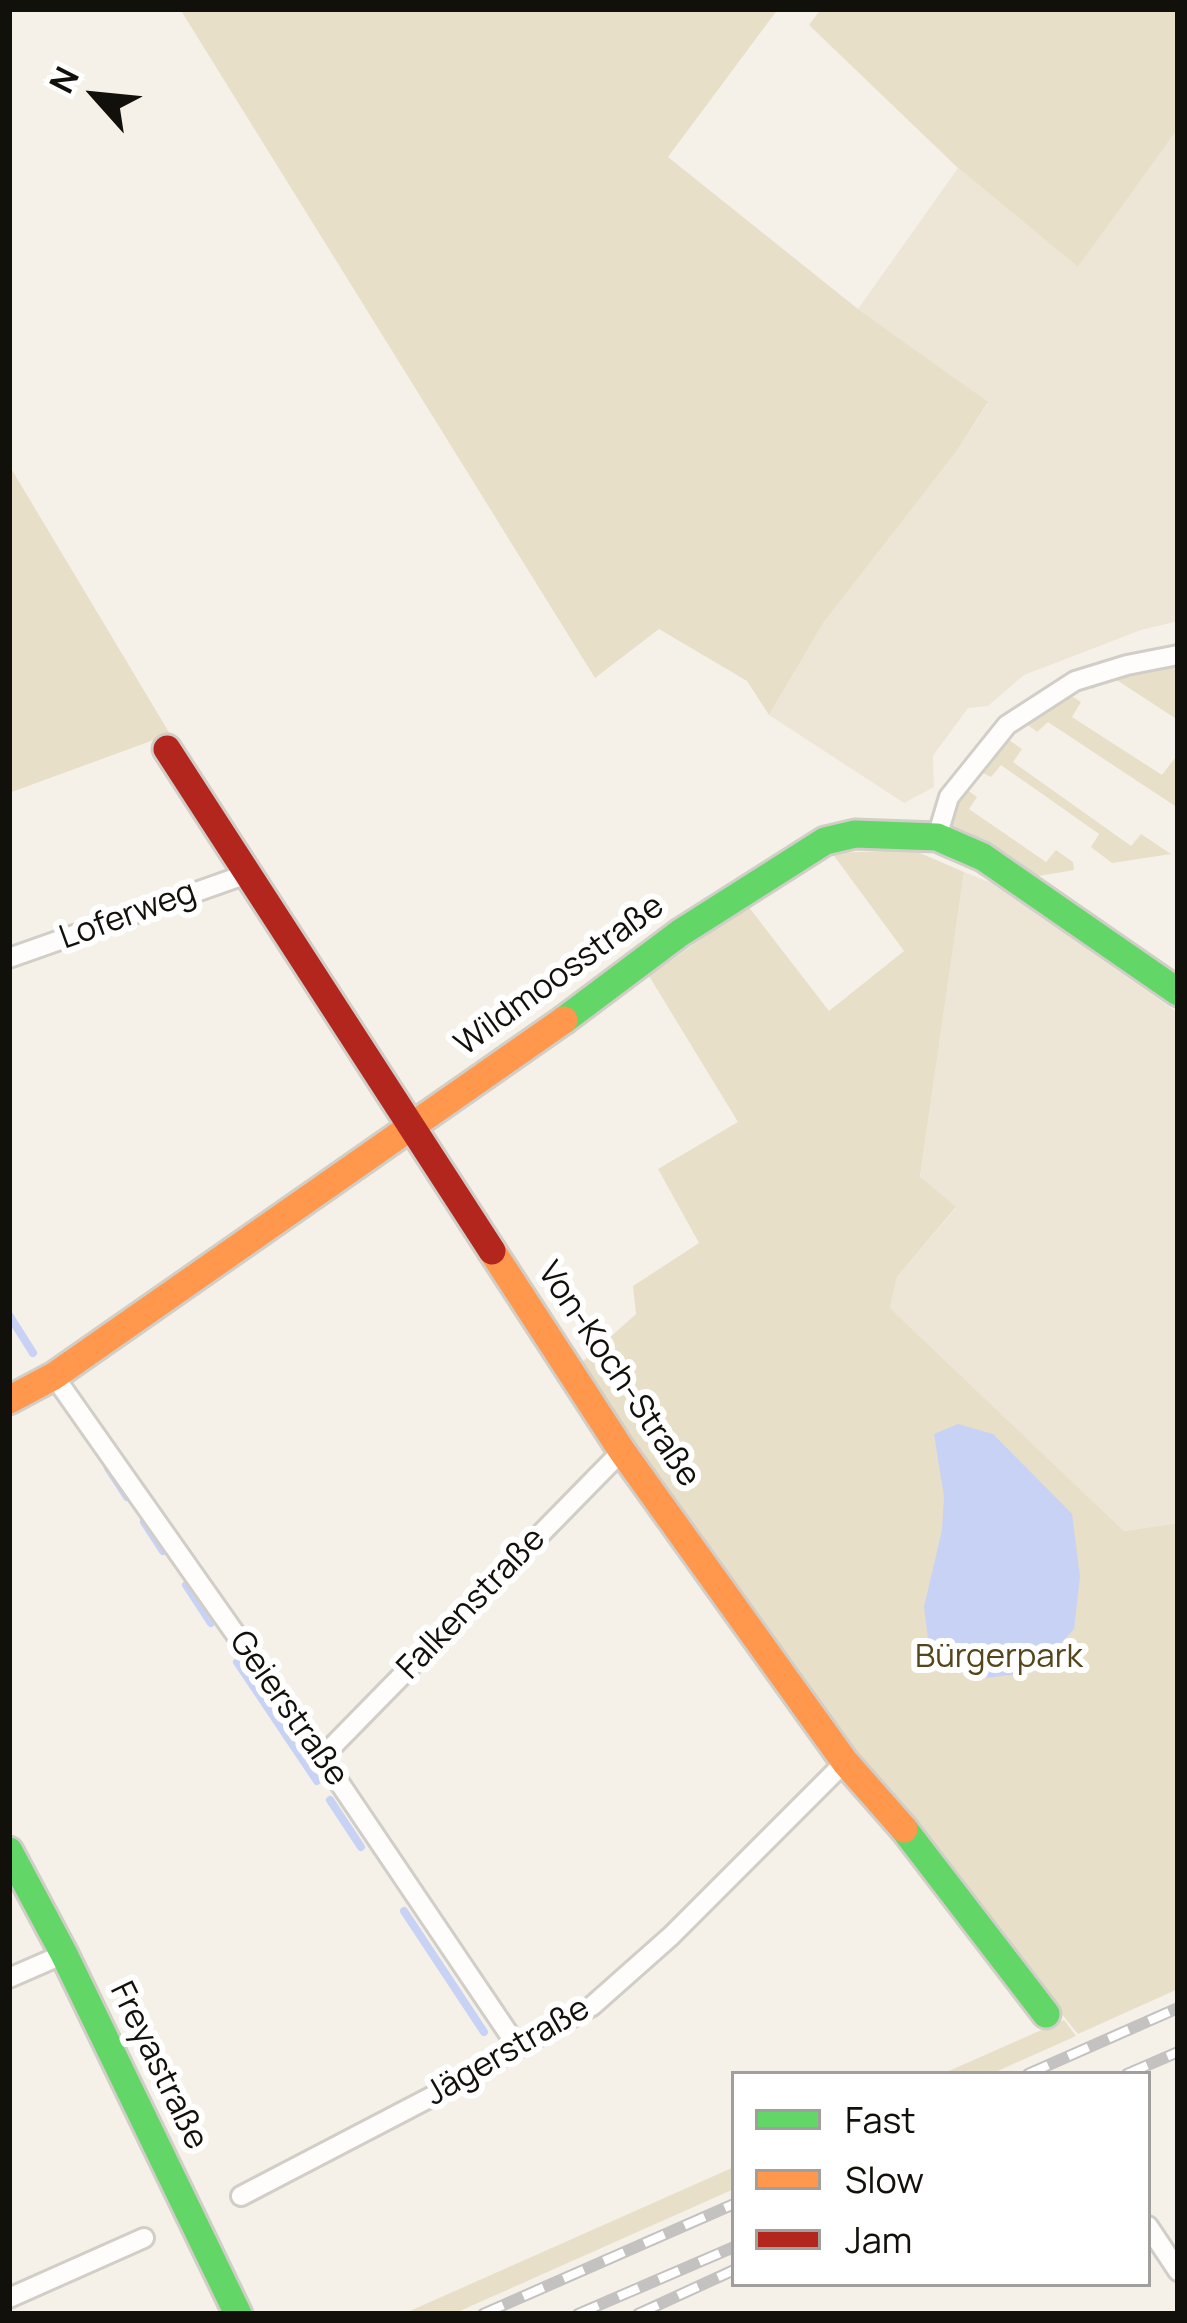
<!DOCTYPE html>
<meta charset="utf-8">
<style>
body{margin:0}
#map{position:relative;width:1187px;height:2323px;overflow:hidden;background:#f5f1e8;font-family:Manrope,sans-serif}
canvas{display:block}
.frame{position:absolute;inset:0;border:12px solid #12100a;pointer-events:none}
.legend{position:absolute;left:731px;top:2071px;width:420px;height:216px;box-sizing:border-box;background:#fff;border:3px solid #a09f9d;margin:0;padding:15px 21px;list-style:none;font-size:36px;color:#12100a}
.legend li{display:flex;align-items:center;gap:24px;height:60px}
.legend b{width:60px;border:3px solid #a09f9d}
.north{position:absolute;left:36px;top:36px;width:120px;height:120px;-webkit-text-stroke:9px #fff;paint-order:stroke;rotate:297deg;font-size:33px;font-weight:700;line-height:48px;text-align:center;color:#12100a}
.north::after{content:'';display:block;margin:auto;width:42px;height:54px;background:#12100a;clip-path:polygon(50% 0,100% 100%,50% 72%,0 100%)}
</style>
<div id="map">
<canvas width="1187" height="2323"></canvas>
<div class="frame"></div>
<ul class="legend">
<li><b style="height:15px;background:#63d668"></b>Fast</li>
<li><b style="height:15px;background:#ff974d"></b>Slow</li>
<li><b style="height:15px;background:#b3261e"></b>Jam</li>
</ul>
<div class="north">N</div>
</div>
<script>
const context = document.querySelector('canvas').getContext('2d');
context.lineJoin = 'round';
function fillPath(path, color) { context.fillStyle = color; context.fill(path, 'evenodd'); }
const toPath = rows => new Path2D(rows.map(r => 'M' + r).join(''));
function trace(path, color, width, dash) { context.strokeStyle = color; context.lineWidth = width; context.lineCap = dash ? 'butt' : 'round'; context.setLineDash(dash || []); context.stroke(path); }
function write(font, color, halo, rows, align = 'center') {
  context.font = font + ' Manrope,sans-serif'; context.lineWidth = 12; context.setLineDash([]); context.textBaseline = 'middle'; context.strokeStyle = halo; context.fillStyle = color; for (const [text, x, y, turn = 0] of rows) {
    context.save(); context.translate(x, y); context.rotate((+turn || 0) * Math.PI / 180); context.textAlign = isNaN(turn) ? turn : align; if (halo) context.strokeText(text, 0, 0); context.fillText(text, 0, 0); context.restore();
  }
}
const built = toPath([
 [1176,127,1178,621,1141,630,1024,675,988,706,968,708,933,756,934,787,904,803,769,715,824,622,956,452,988,403,858,309,958,168,1078,267],
 [964,872,994,884,1178,1013,1178,1523,1124,1531,890,1308,897,1277,956,1208,920,1178]
]);
const green = toPath([
 [180,9,778,9,668,157,858,309,988,402,956,452,824,622,769,715,747,681,659,629,595,678],
 [821,9,1178,9,1178,128,1078,267,958,168,809,25],
 [9,465,170,734,9,793],
 [1171,662,1178,665,1178,720,1109,675,1093,689,1083,682,1108,673],
 [1067,693,1081,702,1072,717,1162,775,1178,754,1178,808,1048,722,1037,732,1027,724,1026,719],
 [1003,736,1022,749,1013,762,1131,846,1141,834,1171,854,1112,863,1091,847,1099,834,1001,765,991,777,981,772,978,764],
 [963,787,977,797,969,809,1046,862,1056,850,1073,862,1074,870,1039,876,955,831,950,816],
 [913,850,964,872,920,1177,956,1207,897,1277,890,1308,1124,1531,1178,1523,1178,1989,1078,2034,853,1759,577,1367,636,1314,633,1286,699,1243,658,1169,738,1122,649,976,748,906,829,1011,904,951,832,853],
 [1064,2020,1076,2036,991,2074,942,2074],
 [734,2167,734,2189,453,2314,403,2314]
]);
const water = toPath([
 [958,1424,993,1434,1072,1514,1080,1577,1074,1629,1034,1672,977,1679,931,1662,924,1607,942,1530,944,1497,934,1434]
]);
const stream = toPath([
 [9,1315,33,1353],
 [108,1468,127,1497],
 [144,1522,163,1551],
 [186,1585,211,1623],
 [237,1662,317,1781],
 [330,1800,361,1847],
 [404,1911,484,2032]
]);
const street = toPath([
 [937,837,949,797,1007,725,1075,681,1127,665,1178,655],
 [9,958,247,874],
 [54,1376,322,1757,517,2046],
 [322,1757,622,1451],
 [9,1978,64,1954],
 [241,2196,431,2097,592,2006,671,1936,845,1762],
 [1148,2226,1178,2271],
 [9,2298,144,2238]
]);
const fast = toPath([
 [564,1020,680,933,825,841,855,834,937,837,983,857,1178,992],
 [904,1829,1046,2014],
 [9,1851,64,1954,238,2314]
]);
const slow = toPath([
 [492,1251,622,1451,845,1762,904,1829],
 [9,1400,54,1376,564,1020]
]);
const jam = toPath([
 [167,749,492,1251]
]);
const rail = toPath([
 [1028,2074,1178,2008],
 [1127,2074,1178,2052],
 [483,2314,734,2204],
 [578,2314,734,2247],
 [638,2314,734,2270]
]);
const streetNames = [
 ["Loferweg",128,916,-20],
 ["Wildmoosstraße",560,976,-36],
 ["Von-Koch-Straße",618,1375,56],
 ["Falkenstraße",472,1604,-46],
 ["Geierstraße",288,1709,55],
 ["Jägerstraße",508,2052,-30],
 ["Freyastraße",158,2066,64]
];
const parkNames = [
 ["Bürgerpark",999,1658]
];
fillPath(built, '#ede6d6');
fillPath(green, '#e8dfc9');
fillPath(water, '#c8d2f4');
trace(stream, '#c8d2f4', 8);
trace(street, '#d1cec7', 24);
trace(fast, '#d1cec7', 33);
trace(slow, '#d1cec7', 33);
trace(jam, '#d1cec7', 33);
trace(street, '#fefdfc', 18);
trace(fast, '#63d668', 27);
trace(slow, '#ff974d', 27);
trace(jam, '#b3261e', 27);
trace(rail, '#c3c2c0', 12);
trace(rail, '#fff', 8, [22]);
write('33px', '#12100a', '#fff', streetNames);
write('33px', '#54451a', '#fff', parkNames);
</script>
